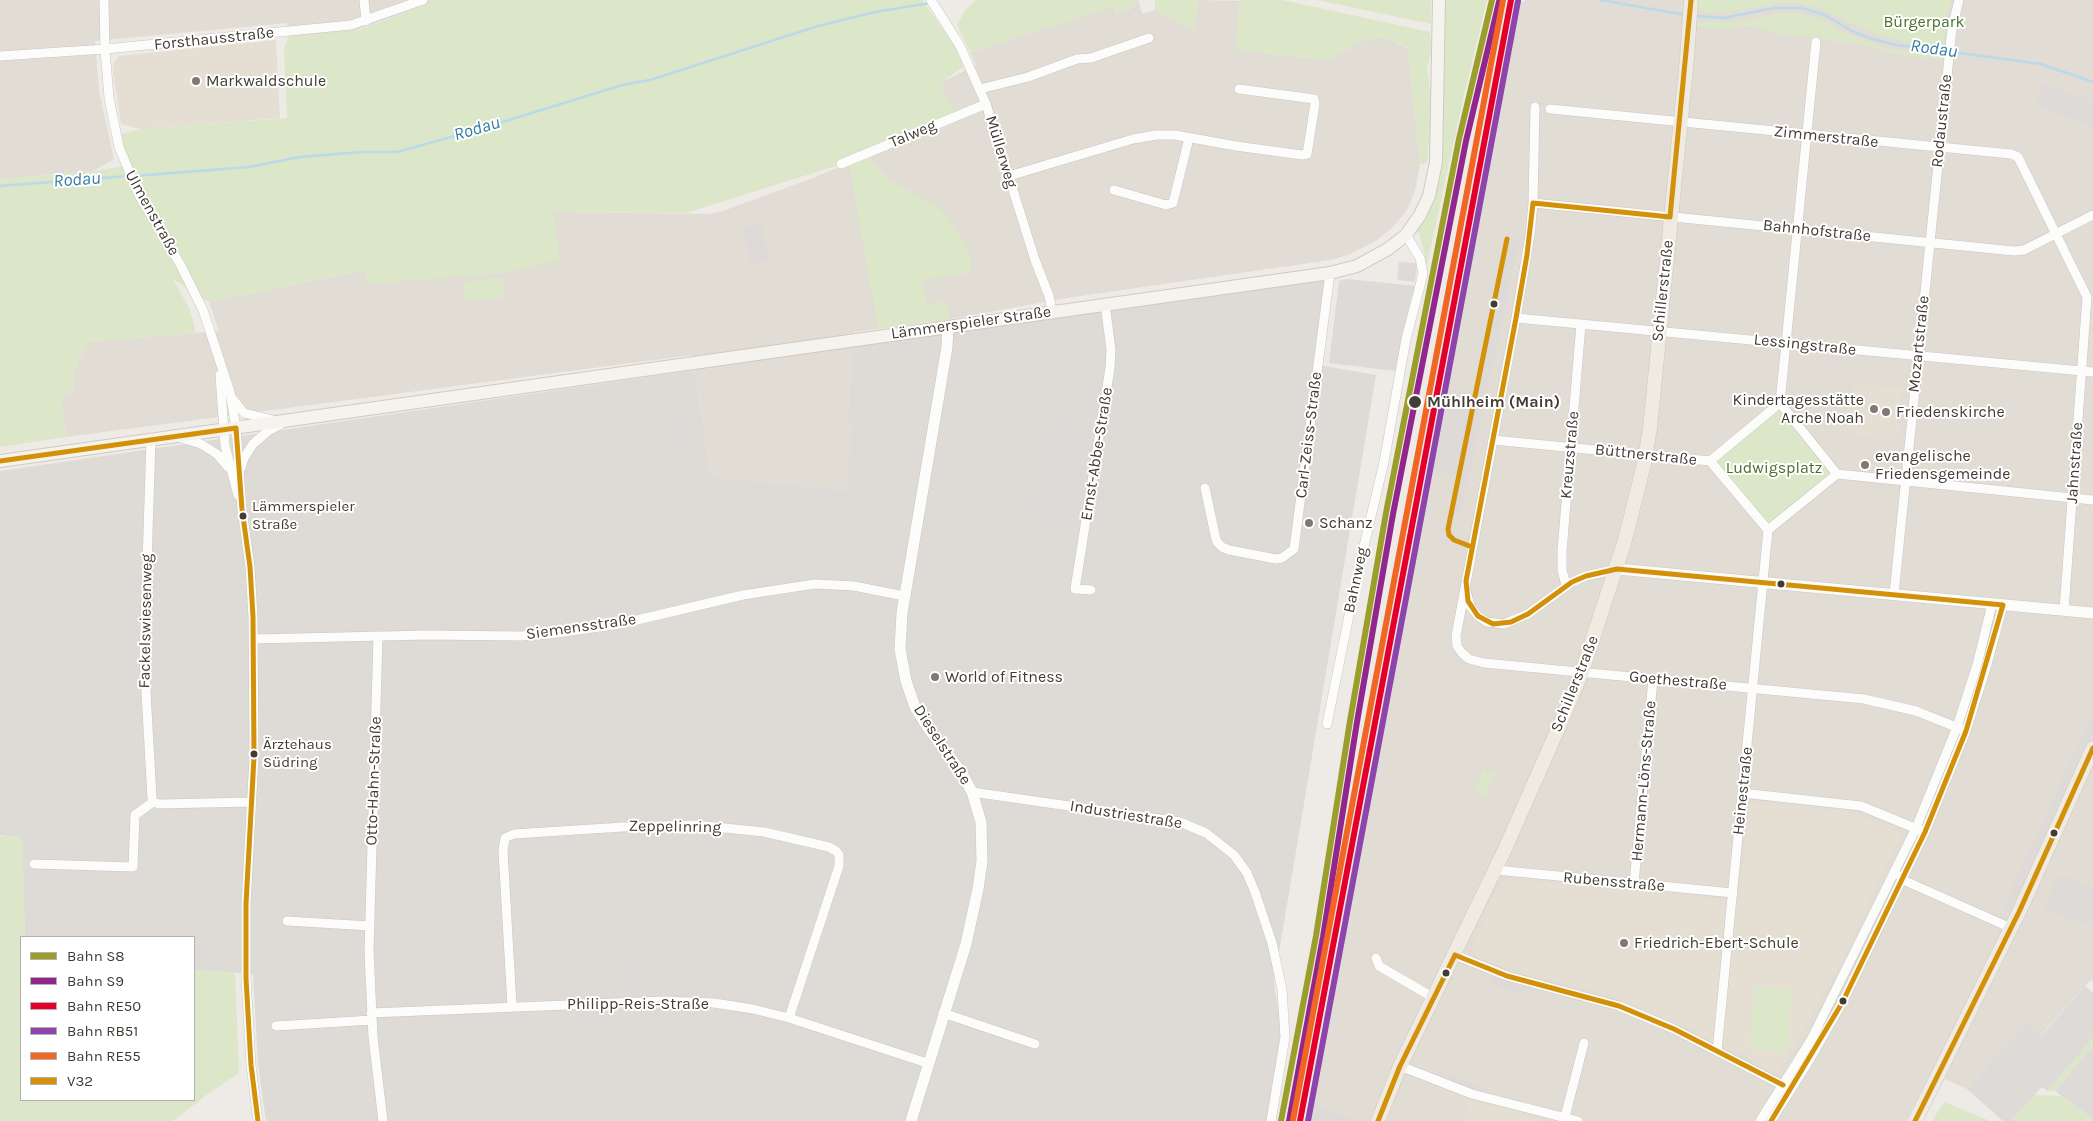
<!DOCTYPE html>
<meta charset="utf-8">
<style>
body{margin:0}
#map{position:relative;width:2093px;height:1121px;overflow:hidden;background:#eeebe7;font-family:Karla,sans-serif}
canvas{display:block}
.legend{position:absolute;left:20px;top:936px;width:175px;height:165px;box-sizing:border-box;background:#fff;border:1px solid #b3b1ae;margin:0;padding:6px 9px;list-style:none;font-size:15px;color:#423c34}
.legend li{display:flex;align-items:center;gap:10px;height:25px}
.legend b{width:25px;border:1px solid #b3b1ae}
</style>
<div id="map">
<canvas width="2093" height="1121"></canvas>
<ul class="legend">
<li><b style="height:6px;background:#9b9e2a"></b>Bahn S8</li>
<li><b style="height:6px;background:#91268f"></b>Bahn S9</li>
<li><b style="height:6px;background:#e4002b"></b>Bahn RE50</li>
<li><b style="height:6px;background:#8e44ad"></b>Bahn RB51</li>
<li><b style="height:6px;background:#f26522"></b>Bahn RE55</li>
<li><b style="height:6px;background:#d3910a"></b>V32</li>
</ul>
</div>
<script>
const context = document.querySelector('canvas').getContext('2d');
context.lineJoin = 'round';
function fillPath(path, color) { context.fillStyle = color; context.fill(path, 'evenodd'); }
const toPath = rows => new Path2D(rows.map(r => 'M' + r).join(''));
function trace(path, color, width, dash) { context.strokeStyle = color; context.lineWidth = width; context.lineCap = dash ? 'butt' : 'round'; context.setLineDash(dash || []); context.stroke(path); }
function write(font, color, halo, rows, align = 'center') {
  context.font = font + ' Karla,sans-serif'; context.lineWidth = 4; context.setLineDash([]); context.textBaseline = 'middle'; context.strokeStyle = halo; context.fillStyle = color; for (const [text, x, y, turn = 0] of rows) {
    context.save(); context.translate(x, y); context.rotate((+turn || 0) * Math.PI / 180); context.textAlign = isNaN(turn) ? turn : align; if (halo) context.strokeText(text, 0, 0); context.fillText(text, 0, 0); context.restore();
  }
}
const residential = toPath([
 [0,0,439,0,351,32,288,37,287,23,95,41,99,91,114,159,93,171,0,179],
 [1199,0,1239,1,1237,50,1327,60,1365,40,1378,37,1387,38,1408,49,1420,164,1415,191,1407,210,1394,226,1376,241,1348,255,1330,260,1067,298,950,319,854,332,847,422,852,423,847,490,711,476,693,355,66,437,61,397,72,392,74,371,88,342,219,331,209,302,365,270,368,284,553,212,710,214,723,211,810,179,957,119,940,83,976,65,970,52,1113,7,1116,14,1128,10,1139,2,1142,14,1155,10,1193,29],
 [1525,0,2093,0,2093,981,2090,980,2041,1035,2026,1022,1967,1089,1931,1073,1906,1121,1306,1121,1341,937,1344,908,1427,471,1476,225,1516,1,1524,2]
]);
const industrial = toPath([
 [1325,279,1313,364,1376,375,1274,982,1281,1027,1280,1052,1267,1121,266,1121,258,1064,253,974,194,970,194,937,25,937,22,838,0,835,0,471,695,370,711,476,846,490,852,423,847,422,853,346]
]);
const education = toPath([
 [276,40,280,118,140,129,121,124,113,71,114,62,119,56],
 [1855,383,1902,388,1897,440,1858,437,1844,414,1850,404],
 [1749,803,1849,812,1879,822,1902,835,1841,962,1779,1074,1653,1012,1615,997,1520,972,1478,958,1471,952,1472,946,1496,891,1502,882,1508,879,1740,901],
 [1465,1097,1545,1121,1464,1121,1466,1110]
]);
const green = toPath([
 [439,0,922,0,968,64,940,83,958,119,868,156,889,180,935,205,945,213,965,242,971,261,971,267,968,273,923,280,927,303,947,302,950,319,878,329,849,164,861,158,686,213,554,212,560,260,506,273,367,284,364,270,209,302,173,279,190,310,196,333,88,342,74,371,72,393,61,397,66,437,0,447,0,179,93,171,125,166,116,135,140,129,287,118,284,48,288,37,359,30],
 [976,0,1138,0,1139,2,1127,10,1115,14,1113,7,970,52,957,25,965,10],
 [1155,0,1199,0,1193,30,1155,10],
 [1240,0,1282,0,1430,32,1432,49,1427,67,1432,108,1427,163,1420,164,1408,48,1387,38,1378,37,1365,40,1327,60,1237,50,1239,1],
 [1317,0,1431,0,1431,24],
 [1445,0,1487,0,1465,90,1427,265,1419,232,1414,234,1430,211,1439,179,1442,153,1443,49],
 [1698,0,1952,0,1948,12,1943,46,1910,43,1880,36,1814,6,1798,3,1776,4,1722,13,1703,12,1698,9],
 [1798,13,1820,18,1849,35,1872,43,1901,51,1943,56,1942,60,1899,55,1868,46,1777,33,1751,26,1742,26,1727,30,1697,26,1697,23,1701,21,1736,22,1778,14],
 [503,278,505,298,465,301,463,282],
 [1780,409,1832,474,1768,525,1716,462],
 [1483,770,1494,775,1486,795,1474,791],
 [0,836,22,837,25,937,21,937,21,1100,194,1100,194,970,235,972,239,1073,205,1096,173,1121,0,1121],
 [1755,986,1792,990,1786,1052,1749,1049],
 [2093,1038,2093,1046,2055,1091,2047,1091],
 [2035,1095,2061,1096,2093,1119,2093,1121,2011,1121],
 [1944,1102,1990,1121,1932,1121]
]);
const parking = toPath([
 [2043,83,2093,101,2093,128,2037,104],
 [762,224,769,260,750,264,743,228],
 [1514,237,1519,240,1460,515,1452,513,1460,476,1427,471,1444,389,1477,394,1510,240],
 [1399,262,1417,263,1415,282,1397,280],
 [1347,279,1416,286,1395,371,1329,363,1339,281],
 [910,343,911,350,927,351,933,369,928,368,924,357,911,357,911,351,880,356,878,349],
 [687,411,688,425,665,428,664,414],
 [1046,422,1088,429,1074,516,1077,516,1075,524,1073,524,1072,527,1030,520],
 [690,432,691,446,666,450,664,435],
 [2093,713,2093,735,2012,914,2003,909],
 [2059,874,2093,889,2093,926,2084,922,2083,924,2044,908],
 [622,935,629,935,632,993,625,994],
 [1491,975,1534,989,1532,996,1493,984],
 [2085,986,2093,993,2093,1038,2047,1091,2042,1087,2011,1121,2003,1121,1967,1089,2026,1022,2042,1035],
 [2093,1046,2093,1119,2055,1091],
 [1441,1072,1487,1088,1485,1095,1432,1076],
 [1314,1105,1350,1118,1349,1121,1311,1121]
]);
const stream = toPath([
 [1601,0,1686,15],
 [1694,16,1724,18,1774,8,1802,8,1825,15,1852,31,1869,38,1897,45,1947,52],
 [1952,52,2041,64,2093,82],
 [134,176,249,167,300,157,362,152,397,152,480,129,622,85,650,80,818,26,875,12,930,3],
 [0,186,128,176]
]);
const minor = toPath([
 [104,0,105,49,109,98,119,147,140,197,180,264,203,310,230,392,236,428,242,509,250,567,253,617,254,757,246,904,246,978,251,1065,258,1121],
 [364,0,366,21],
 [931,0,960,46,986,104,1035,260,1049,296,1052,312],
 [0,56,105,49,351,25,423,0],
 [980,89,1028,77,1077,59,1091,58,1149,38],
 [1535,107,1533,203,1530,235,1516,318,1456,636,1457,646,1462,653,1469,659,1484,663,1864,699,1916,711,1966,731],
 [1550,109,2011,154,2018,157,2087,297,2064,610],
 [841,164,986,104],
 [1009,176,1133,139,1156,135,1175,135,1236,146,1302,155,1307,154,1315,104,1314,99,1239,89],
 [1114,190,1166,205,1173,203,1189,138],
 [1533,203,2014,251,2024,250,2093,215],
 [1516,318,2093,372],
 [220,375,225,446,238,495],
 [232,398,244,413,273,420],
 [1780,403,1816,42],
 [1780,403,1837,474,1768,530,1710,461,1780,403],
 [181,438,201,444,217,454,228,467],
 [151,439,144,657,152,798,153,802,159,804,252,802],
 [1493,440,1710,461],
 [241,468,244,458,253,444,268,431,281,424],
 [1837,474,2093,500],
 [1205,488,1215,535,1217,542,1222,547,1229,550,1276,559,1282,558,1294,549,1330,273],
 [1566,585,1562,570,1562,551,1581,324],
 [1091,590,1075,589,1110,368,1111,350,1105,304],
 [1466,591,1470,606,1478,616,1487,622,1504,624,1528,614,1572,582,1586,576,1617,569],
 [1894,594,1952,28,1959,0],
 [378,636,369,951,373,1037,383,1121],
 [253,639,427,635,521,636,550,634,620,624,743,595,815,584,854,586,904,596],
 [1327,724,1358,571,1384,462,1406,339,1423,274,1420,258,1406,235],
 [972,792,1180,822,1206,833,1234,855,1247,873,1255,892,1272,943,1282,989,1285,1037,1271,1121],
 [1742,793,1861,806,1922,831],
 [34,864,133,867,135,815,153,802],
 [1496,870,1733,893],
 [1900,876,1903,880,2011,928],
 [1634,883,1653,679],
 [287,921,370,926],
 [1455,955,1507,976,1619,1006,1674,1029,1788,1088],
 [1376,958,1379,966,1434,998],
 [512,1006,503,851,505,838,514,834,623,827,695,825,764,832,829,847,836,851,839,855,839,866,789,1018],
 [371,1013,664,1001,714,1003,753,1009,789,1018,927,1063],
 [943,1013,1035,1044],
 [276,1026,372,1020],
 [1717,1051,1768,530],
 [1400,1066,1472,1094,1578,1121],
 [1565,1117,1584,1043],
 [1760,1121,1811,1040,1916,828,1957,727,1977,665,1992,604],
 [1771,1121,1810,1059,1842,1003,1925,832,1966,731,1986,668,2003,605]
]);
const tertiary = toPath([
 [1617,569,2093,613],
 [911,1121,966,944,978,889,982,861,981,822,972,792,960,770,928,728,915,707,906,681,900,649,902,613,947,347,948,327]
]);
const secondary = toPath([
 [0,461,1330,273,1357,266,1388,249,1406,235,1420,215,1429,196,1436,162,1439,0]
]);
const primary = toPath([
 [1378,1121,1400,1066,1505,849,1564,715,1582,672,1625,540,1644,464,1650,428,1687,58,1691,0],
 [1915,1121,2019,912,2093,748]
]);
const bus1 = toPath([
 [1533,203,1527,255,1516,318,1466,581,1468,601,1478,616,1493,624,1511,622,1528,614,1572,582,1586,576,1617,569,2003,605,1966,731,1925,832,1842,1003,1771,1121],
 [1533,203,1670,217,1691,0],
 [0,461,236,428,242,509,250,567,253,617,254,757,246,904,246,978,251,1065,258,1121],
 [1472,547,1454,540,1449,535,1448,529,1507,239],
 [1455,955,1507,976,1619,1006,1674,1029,1783,1085],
 [1378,1121,1400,1066,1455,955],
 [1915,1121,2019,912,2093,748]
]);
const rail1 = toPath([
 [1281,1121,1316,936,1350,721,1386,513,1459,139,1492,0]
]);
const rail2 = toPath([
 [1289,1121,1323,937,1357,722,1393,514,1466,141,1499,2]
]);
const rail3 = toPath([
 [1300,1121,1511,0]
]);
const rail4 = toPath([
 [1308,1121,1518,1]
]);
const rail5 = toPath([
 [1293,1120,1503,0]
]);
const markers = [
 [196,81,5,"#7e7973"],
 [1494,304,4.5,"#423c34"],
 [1415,402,7,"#423c34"],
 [1874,409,5,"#7e7973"],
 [1886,412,5,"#7e7973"],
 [1865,465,5,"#7e7973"],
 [243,516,4.5,"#423c34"],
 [1309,523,5,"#7e7973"],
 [1781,584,4.5,"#423c34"],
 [935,677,5,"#7e7973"],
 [254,754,4.5,"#423c34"],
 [2054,833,4.5,"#423c34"],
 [1624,943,5,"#7e7973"],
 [1446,973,4.5,"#423c34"],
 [1843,1001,4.5,"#423c34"]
];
const busNames = [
 ["Lämmerspieler",252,507],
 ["Straße",252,525],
 ["Ärztehaus",263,745],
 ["Südring",263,763]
];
const parkNames = [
 ["Bürgerpark",1924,22],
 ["Ludwigsplatz",1774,468]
];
const streetNames = [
 ["Forsthausstraße",214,39,-6],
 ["Rodaustraße",1942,121,-84],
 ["Talweg",913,134,-23],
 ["Zimmerstraße",1826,137,6],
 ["Müllerweg",1001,152,73],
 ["Ulmenstraße",152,213,61],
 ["Bahnhofstraße",1817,231,6],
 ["Schillerstraße",1663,291,-84],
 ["Lämmerspieler Straße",971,323,-8],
 ["Mozartstraße",1919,344,-84],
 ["Lessingstraße",1805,345,6],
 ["Carl-Zeiss-Straße",1309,435,-83],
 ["Ernst-Abbe-Straße",1097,454,-81],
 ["Kreuzstraße",1570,455,-85],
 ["Büttnerstraße",1646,455,6],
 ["Jahnstraße",2075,463,-86],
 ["Bahnweg",1356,580,-78],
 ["Fackelswiesenweg",146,621,-89],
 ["Siemensstraße",581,627,-8],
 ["Goethestraße",1678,681,5],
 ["Schillerstraße",1575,684,-68],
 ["Dieselstraße",942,745,57],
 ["Otto-Hahn-Straße",374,781,-88],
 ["Hermann-Löns-Straße",1644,781,-85],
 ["Heinestraße",1743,791,-84],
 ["Industriestraße",1126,815,9],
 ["Zeppelinring",675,827,1],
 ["Rubensstraße",1614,882,5],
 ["Philipp-Reis-Straße",638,1004]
];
const poiNames = [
 ["Markwaldschule",206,81],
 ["Kindertagesstätte",1864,400,"right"],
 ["Arche Noah",1864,418,"right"],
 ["Friedenskirche",1896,412],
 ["evangelische",1875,456],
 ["Friedensgemeinde",1875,474],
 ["Schanz",1319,523],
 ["World of Fitness",945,677],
 ["Friedrich-Ebert-Schule",1634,943]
];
const stopNames = [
 ["Mühlheim (Main)",1427,402]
];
const waterNames = [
 ["Rodau",1934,49,8],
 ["Rodau",477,129,-16],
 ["Rodau",77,180,-4]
];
fillPath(residential, '#e1dcd4');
fillPath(industrial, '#dedad5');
fillPath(education, '#e4ded3');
fillPath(green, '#dce6c8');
fillPath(parking, '#dddad7');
trace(stream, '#badae9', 2.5);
trace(minor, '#cac7c3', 10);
trace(tertiary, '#cac7c3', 12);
trace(secondary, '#cfcac1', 14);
trace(primary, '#cfc6b6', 15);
trace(minor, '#fcfcfb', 9);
trace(tertiary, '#fcfcfb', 11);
trace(secondary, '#f5f3ed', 12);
trace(primary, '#efeae2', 14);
trace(bus1, '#d3910a', 5);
trace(rail1, '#9b9e2a', 6);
trace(rail2, '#91268f', 6);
trace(rail3, '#e4002b', 6);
trace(rail4, '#8e44ad', 6);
trace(rail5, '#f26522', 6);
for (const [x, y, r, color] of markers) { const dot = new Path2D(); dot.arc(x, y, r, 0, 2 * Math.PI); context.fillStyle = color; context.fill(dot); trace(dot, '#fff', 2); }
write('15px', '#423c34', '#fff', busNames, 'left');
write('16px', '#4a6f2d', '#fff', parkNames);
write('16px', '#423c34', '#fff', streetNames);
write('16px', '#423c34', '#fff', poiNames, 'left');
write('bold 16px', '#423c34', '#fff', stopNames, 'left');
write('italic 18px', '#367da5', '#fff', waterNames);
</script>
